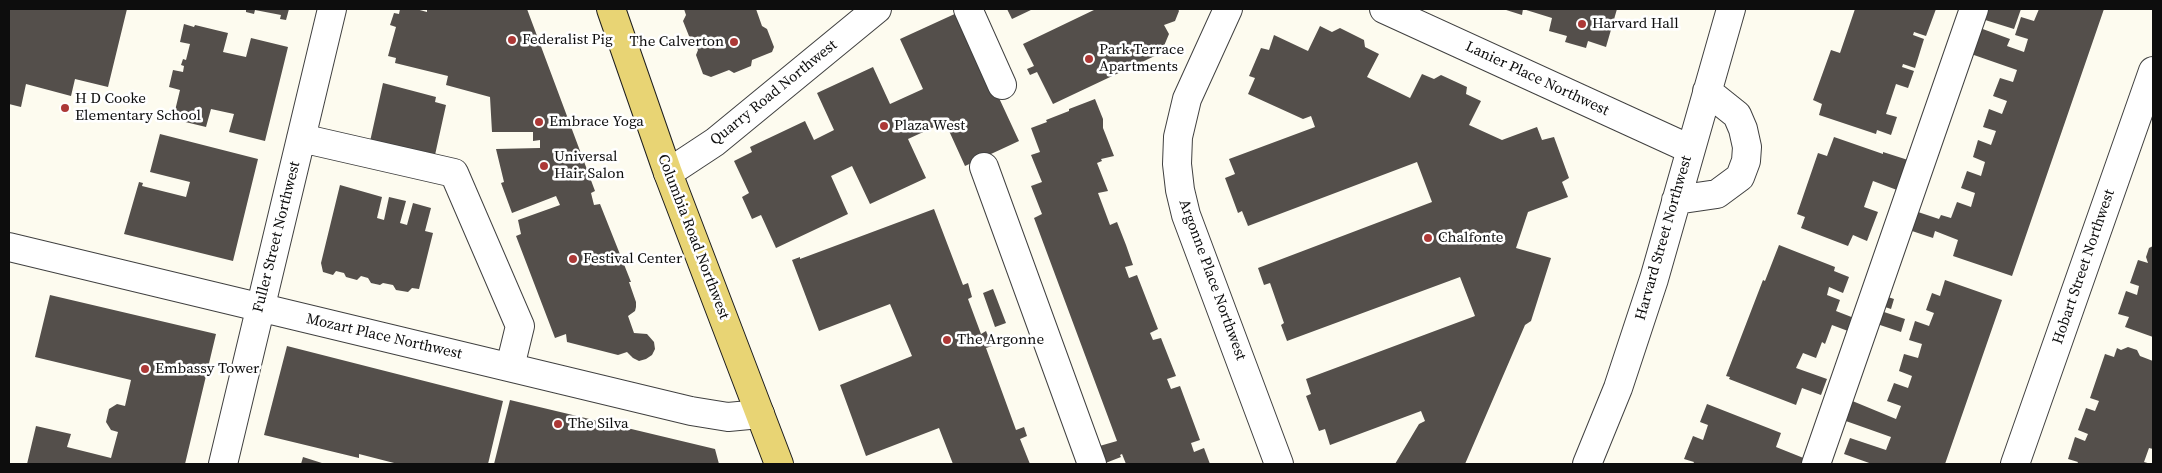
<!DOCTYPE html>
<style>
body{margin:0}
#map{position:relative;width:2162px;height:473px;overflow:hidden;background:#fdfbef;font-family:"Source Serif 4",serif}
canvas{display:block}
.frame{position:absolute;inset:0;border:10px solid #0d0d0d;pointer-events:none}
</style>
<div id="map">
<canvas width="2162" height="473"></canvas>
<div class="frame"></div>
</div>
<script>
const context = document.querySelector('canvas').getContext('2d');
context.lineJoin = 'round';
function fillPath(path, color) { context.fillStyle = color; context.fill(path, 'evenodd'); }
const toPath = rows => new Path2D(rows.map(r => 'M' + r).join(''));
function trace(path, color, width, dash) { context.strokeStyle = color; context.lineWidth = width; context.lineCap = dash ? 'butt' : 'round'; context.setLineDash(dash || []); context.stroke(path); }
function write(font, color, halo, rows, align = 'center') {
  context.font = font + ' "Source Serif 4",serif'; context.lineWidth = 5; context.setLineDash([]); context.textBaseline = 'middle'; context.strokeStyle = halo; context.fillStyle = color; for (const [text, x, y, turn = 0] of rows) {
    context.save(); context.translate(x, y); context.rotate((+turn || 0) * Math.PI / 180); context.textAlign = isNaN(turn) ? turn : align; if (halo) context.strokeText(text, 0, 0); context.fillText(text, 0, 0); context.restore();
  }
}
const building = toPath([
 [9,9,127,9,108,87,75,79,71,96,26,84,21,107,9,104],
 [246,9,289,9,286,20,280,19,281,15,255,10,254,14,246,12],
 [400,9,416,9,427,12,427,9,527,9,595,191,591,193,594,205,600,204,631,282,629,282,636,302,636,307,635,311,628,316,634,333,647,334,654,342,655,349,652,355,646,359,639,361,633,358,627,352,618,355,567,342,566,334,555,338,516,236,521,234,518,220,560,205,556,196,512,213,501,183,504,182,496,149,540,148,540,140,533,141,533,132,492,132,490,97,446,85,448,76,395,63,396,58,388,56,396,27,390,25,394,13,399,14],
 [684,9,756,9,762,26,767,29,774,47,772,52,752,60,751,66,734,73,729,70,711,77,703,74,696,55,698,50,693,38,689,36,683,21,686,15],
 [1007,9,1033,9,1012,19],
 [1096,9,1178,9,1179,11,1175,21,1164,25,1169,34,1161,53,1053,104,1037,72,1030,75,1027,69,1034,66,1023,44],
 [1503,9,1617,9,1606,47,1588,41,1586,48,1565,42,1567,36,1549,31,1552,18,1523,9,1522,15],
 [1855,9,1936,9,1926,36,1914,32,1913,35,1924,39,1915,68,1903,64,1902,67,1914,71,1908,88,1896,84,1886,114,1897,117,1891,135,1877,130,1876,134,1819,115,1822,104,1813,100,1831,50,1840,53],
 [1985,9,2021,9,2014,29,1982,19],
 [2039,9,2104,9,2012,276,1953,256,1958,240,1935,231,1933,238,1909,230,1915,211,1939,219,1941,215,1951,218,1957,202,1971,207,1975,193,1961,188,1967,171,1981,176,1985,162,1973,157,1978,140,1991,145,1996,131,1983,127,1989,109,2002,114,2007,101,1993,96,2000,78,2013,82,2017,70,1971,54,1980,28,2010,39,2007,46,2024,52,2028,39,2015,35,2021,17,2034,21],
 [959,12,1019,141,965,166,945,122,908,139,926,178,870,204,852,166,831,176,848,214,776,248,761,215,752,219,742,197,749,193,734,161,752,152,750,147,805,121,814,140,834,130,817,93,873,67,890,104,923,89,900,39],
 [184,24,194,27,195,25,228,33,223,52,246,57,251,38,288,47,265,141,229,132,234,114,211,109,206,127,173,119,180,90,169,87,173,70,183,72,184,66,181,65,183,59,186,60,190,44,180,42],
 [1320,26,1332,32,1340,28,1364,40,1365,47,1379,54,1367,77,1410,98,1422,74,1434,79,1441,75,1467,87,1466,94,1481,101,1469,125,1502,140,1537,127,1542,140,1554,137,1569,178,1562,182,1568,197,1528,212,1516,248,1551,258,1531,321,1525,325,1465,464,1395,464,1419,424,1425,421,1421,411,1330,445,1325,429,1319,431,1306,396,1311,394,1306,379,1475,316,1460,277,1287,341,1281,325,1284,323,1270,283,1264,285,1258,268,1432,202,1417,162,1248,226,1242,211,1238,213,1225,178,1235,174,1229,159,1315,127,1311,116,1303,119,1248,94,1255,78,1249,76,1261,48,1269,50,1274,35,1308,51],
 [383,83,436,97,435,102,446,105,435,155,423,151,421,159,369,146],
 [1095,99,1103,119,1103,128,1114,156,1101,159,1102,161,1097,163,1108,191,1098,193,1110,225,1117,222,1126,245,1133,265,1125,267,1129,278,1137,275,1158,329,1150,333,1153,340,1161,338,1176,376,1167,379,1171,389,1180,386,1200,440,1191,443,1194,452,1204,448,1210,464,1126,464,1122,454,1120,455,1121,457,1103,464,1096,447,1117,441,1034,218,1042,214,1031,186,1042,182,1031,155,1040,152,1031,128,1047,122,1046,120,1069,111,1069,109],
 [160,134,258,159,233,261,124,234,139,182,143,183,142,186,186,197,190,182,150,172],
 [1834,137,1883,154,1883,152,1908,160,1897,190,1873,181,1864,207,1878,212,1867,241,1853,235,1848,246,1801,228,1805,217,1797,214,1818,153,1827,156],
 [340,185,382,197,377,218,384,220,389,197,406,201,400,223,407,225,413,203,431,208,425,231,433,233,419,289,412,288,408,292,396,290,393,285,383,283,380,285,371,283,368,278,361,276,357,280,346,277,344,273,336,271,333,275,323,272,321,263],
 [934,209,963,285,968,283,972,297,968,299,981,334,986,331,992,346,986,348,1016,430,1024,427,1027,436,1020,439,1030,464,953,464,939,428,866,456,840,385,912,356,890,304,819,331,792,260,800,257,800,259],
 [1779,245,1835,267,1834,271,1849,277,1843,293,1829,287,1827,295,1840,300,1836,311,1854,318,1848,331,1832,325,1825,344,1822,342,1816,358,1803,353,1796,368,1827,379,1821,395,1802,388,1796,405,1729,379,1730,377,1726,376,1763,280,1765,281],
 [2153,246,2153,337,2125,327,2129,317,2118,314,2126,291,2137,295,2139,286,2130,283,2138,260,2148,263,2146,257,2149,248],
 [1945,280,2002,300,1945,464,1872,464,1844,454,1850,438,1886,450,1891,437,1843,420,1850,400,1896,419,1901,406,1887,401,1894,383,1908,388,1912,376,1899,371,1904,354,1918,358,1922,344,1909,340,1915,321,1929,326,1934,313,1926,310,1932,293,1940,296],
 [993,289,1006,323,995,327,983,293],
 [50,295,216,334,185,464,27,464,36,426,71,434,67,447,111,458,118,432,111,430,106,422,109,409,117,404,125,406,131,380,35,357],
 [1885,296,1894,299,1891,309,1882,306],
 [1881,311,1905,319,1901,332,1877,324],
 [287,346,503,401,488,464,398,464,359,454,359,458,264,435],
 [2128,347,2137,350,2140,356,2153,361,2153,449,2149,448,2144,462,2151,464,2077,464,2078,462,2068,459,2075,437,2085,441,2088,434,2078,430,2086,408,2095,411,2099,401,2090,398,2105,354,2114,357,2117,348,2121,350],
 [510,400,715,449,719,464,494,464],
 [1707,404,1781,433,1776,447,1806,459,1804,464,1693,464,1694,462,1684,459,1693,436,1703,440,1708,425,1700,422],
 [303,457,325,464,301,464]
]);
const minor = toPath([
 [968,9,1002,85],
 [1228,9,1187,99,1178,137,1177,164,1180,190,1186,215,1279,464],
 [1384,9,1690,149],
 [301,138,454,173,520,326,510,367],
 [984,167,1092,464],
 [668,173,715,142,877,9],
 [1676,200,1717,194,1740,177,1746,161,1747,147,1743,129,1737,115,1707,91],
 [9,247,691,411,728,417,760,414],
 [223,464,332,9],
 [1587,464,1618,388,1654,279,1731,9],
 [1816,464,1974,9],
 [2015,464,2153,71]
]);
const major = toPath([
 [611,9,668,173,779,464]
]);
const markers = [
 [1582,24,5,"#ac3836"],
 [512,40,5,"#ac3836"],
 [734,42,5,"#ac3836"],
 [1089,59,5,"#ac3836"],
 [65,108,5,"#ac3836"],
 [539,122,5,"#ac3836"],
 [884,126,5,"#ac3836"],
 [544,166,5,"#ac3836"],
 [1428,238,5,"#ac3836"],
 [573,259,5,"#ac3836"],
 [947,340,5,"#ac3836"],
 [145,369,5,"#ac3836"],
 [558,424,5,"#ac3836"]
];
const poiNames = [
 ["Harvard Hall",1592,24],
 ["Federalist Pig",522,40],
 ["The Calverton",724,42,"right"],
 ["Park Terrace",1099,50],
 ["Apartments",1099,67],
 ["H D Cooke",75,99],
 ["Elementary School",75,116],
 ["Embrace Yoga",549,122],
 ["Plaza West",894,126],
 ["Universal",554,157],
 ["Hair Salon",554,174],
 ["Chalfonte",1438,238],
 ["Festival Center",583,259],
 ["The Argonne",957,340],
 ["Embassy Tower",155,369],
 ["The Silva",568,424]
];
const streetNames = [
 ["Lanier Place Northwest",1537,79,25],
 ["Quarry Road Northwest",774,93,-39],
 ["Fuller Street Northwest",277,237,-76],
 ["Columbia Road Northwest",693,237,69],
 ["Harvard Street Northwest",1664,238,-74],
 ["Hobart Street Northwest",2084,267,-71],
 ["Argonne Place Northwest",1212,280,70],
 ["Mozart Place Northwest",384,337,13]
];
fillPath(building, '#544f4b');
trace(minor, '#404040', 30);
trace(major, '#1e1e1e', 30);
trace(minor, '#fff', 28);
trace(major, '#e8d474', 28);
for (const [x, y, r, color] of markers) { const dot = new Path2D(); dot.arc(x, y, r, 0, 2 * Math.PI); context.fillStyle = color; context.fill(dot); trace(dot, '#fff', 2); }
write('15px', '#0d0d0d', '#fff', poiNames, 'left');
write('15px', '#0d0d0d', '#fff', streetNames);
</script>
